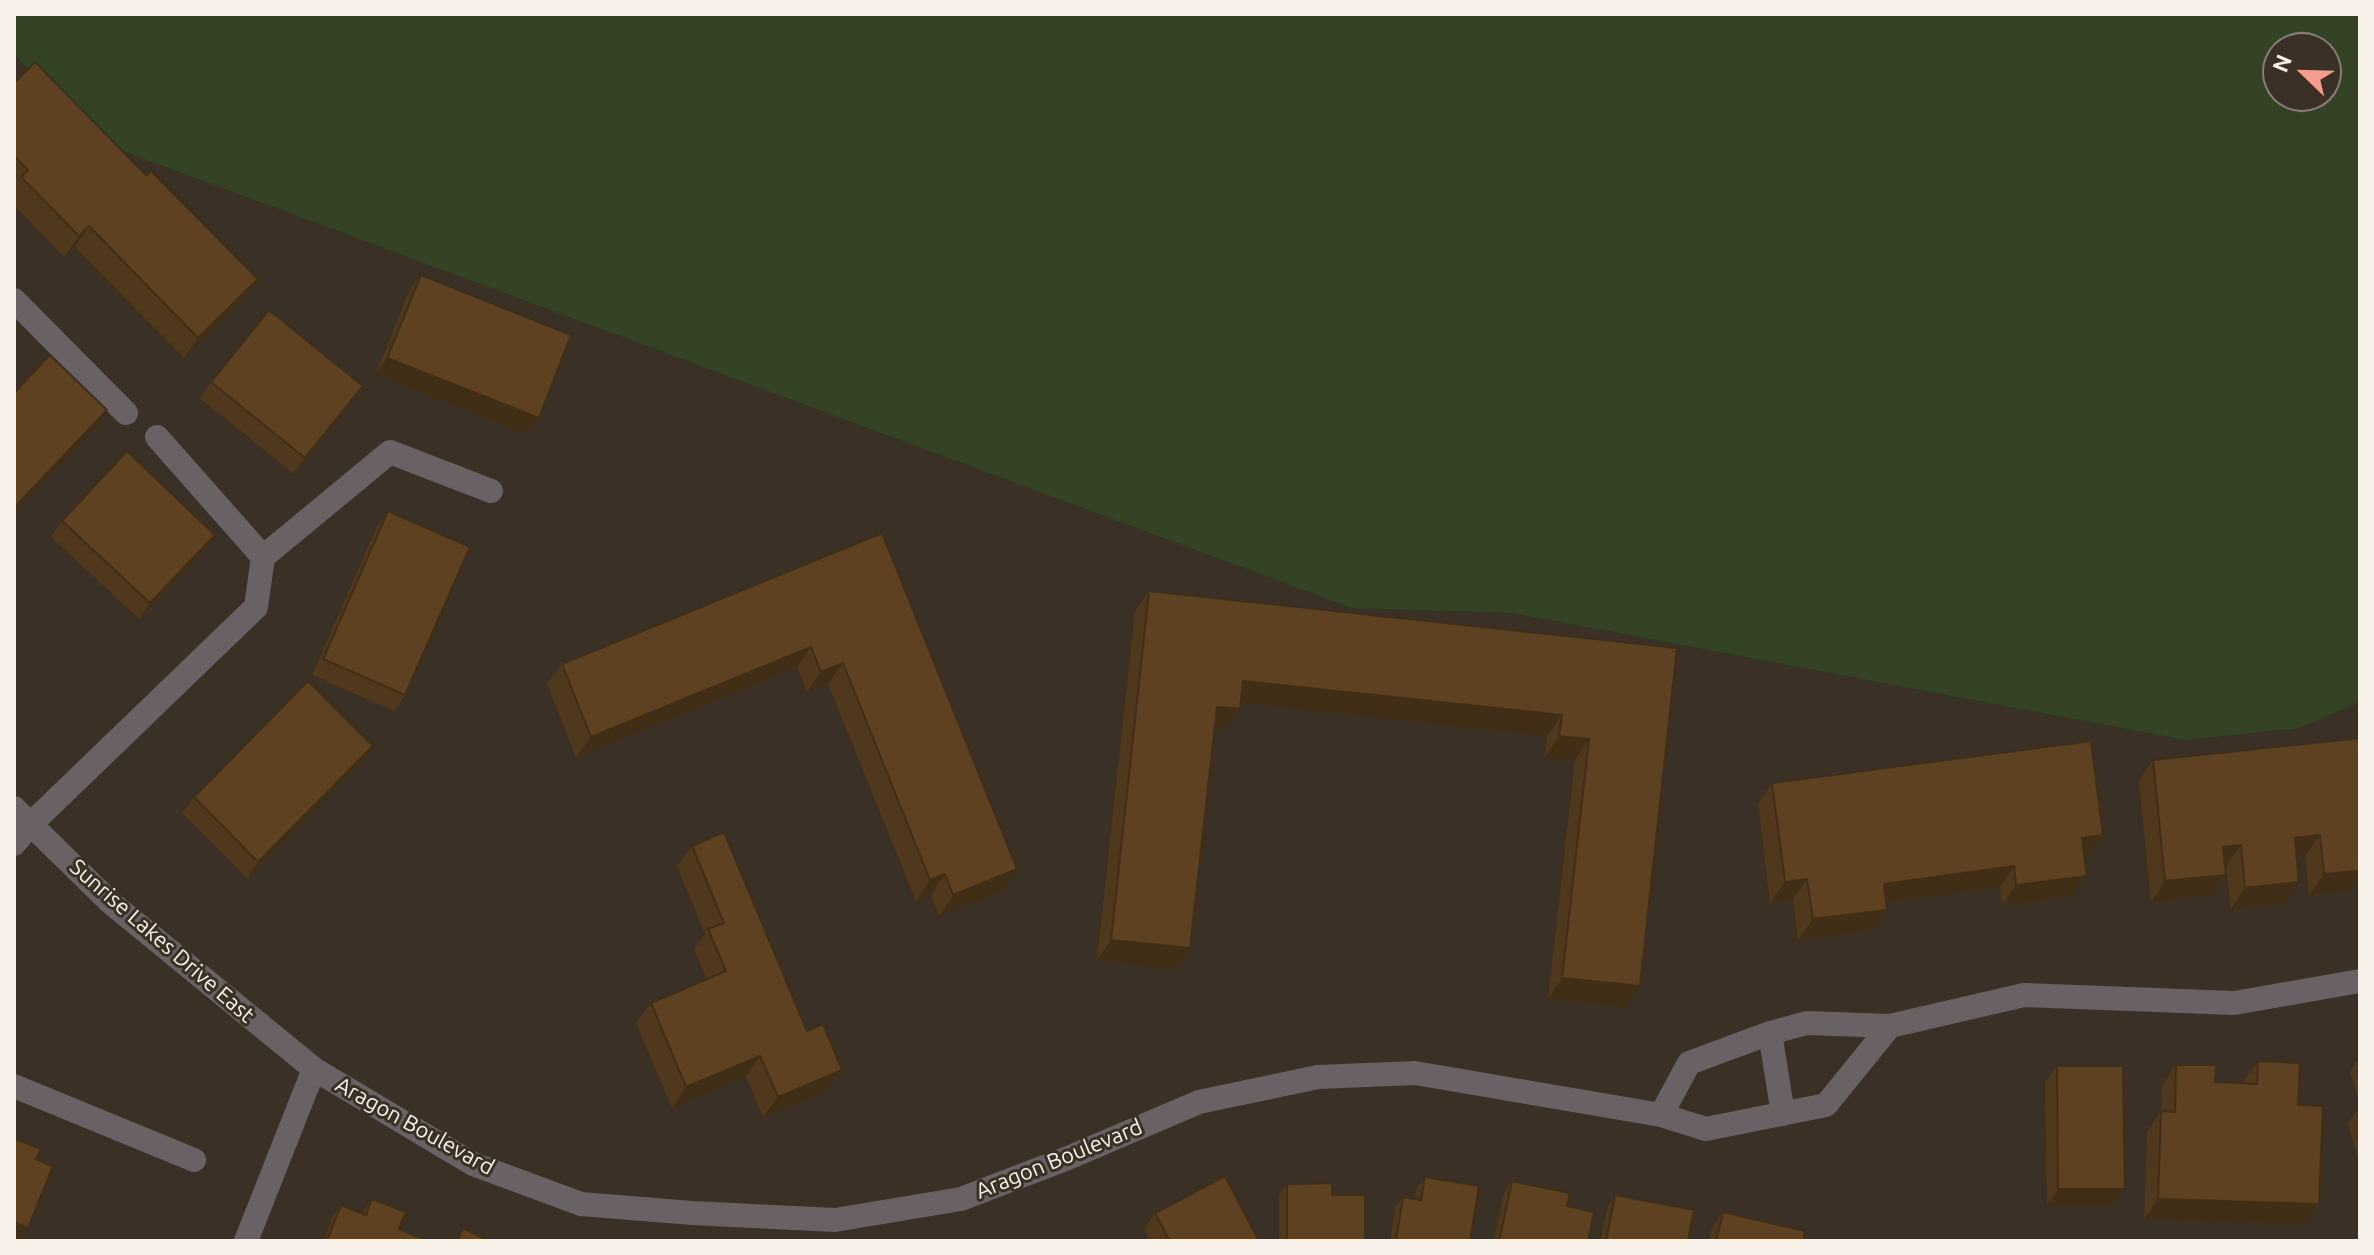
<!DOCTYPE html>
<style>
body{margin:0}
#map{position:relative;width:2374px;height:1255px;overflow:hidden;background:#3a3025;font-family:Ubuntu,sans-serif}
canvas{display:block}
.frame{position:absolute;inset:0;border:16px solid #f8f1ea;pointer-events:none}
.north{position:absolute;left:2262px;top:32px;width:80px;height:80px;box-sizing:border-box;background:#3a3025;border:2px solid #867d74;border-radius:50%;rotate:293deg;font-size:22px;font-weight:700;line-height:32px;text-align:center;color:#f8f1ea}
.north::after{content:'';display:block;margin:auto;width:28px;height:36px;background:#f59d8e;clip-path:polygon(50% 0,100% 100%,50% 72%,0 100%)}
</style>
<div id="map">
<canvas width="2374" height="1255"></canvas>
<div class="frame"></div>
<div class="north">N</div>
</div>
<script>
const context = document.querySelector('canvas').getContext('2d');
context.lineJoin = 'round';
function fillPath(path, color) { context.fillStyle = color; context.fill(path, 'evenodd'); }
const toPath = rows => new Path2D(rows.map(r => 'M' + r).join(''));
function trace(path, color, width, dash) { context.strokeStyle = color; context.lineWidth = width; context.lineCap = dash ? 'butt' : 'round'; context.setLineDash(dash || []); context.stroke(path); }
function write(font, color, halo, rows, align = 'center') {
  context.font = font + ' Ubuntu,sans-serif'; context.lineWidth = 6; context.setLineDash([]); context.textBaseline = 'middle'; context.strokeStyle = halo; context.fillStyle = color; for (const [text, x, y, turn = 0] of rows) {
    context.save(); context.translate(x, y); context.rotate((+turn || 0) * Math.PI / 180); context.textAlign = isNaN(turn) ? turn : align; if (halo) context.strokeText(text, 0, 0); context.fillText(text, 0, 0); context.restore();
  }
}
const green = toPath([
 [14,14,2360,14,2360,702,2299,728,2186,740,1513,613,1352,608,96,141,14,54],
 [2278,48,2326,48,2326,96,2278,96]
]);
const minor = toPath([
 [14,300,126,413],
 [157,437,263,557],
 [14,808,110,902,314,1069,473,1164,581,1204,692,1213,835,1220,961,1199,1068,1158,1199,1102,1318,1077,1415,1073,1661,1115,1706,1129,1826,1105,1890,1026],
 [14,844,31,824,256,607,263,557,390,452,491,491],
 [1770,1033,1783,1114],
 [14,1086,194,1160],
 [1661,1115,1689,1063,1770,1033,1807,1023,1890,1026,2024,995,2234,1003,2360,981],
 [246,1241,314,1069]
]);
const wall = toPath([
 [14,83,146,175,258,279,243,300,184,358,75,247,64,257,14,205],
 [421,275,539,418,527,434,376,374,409,291],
 [211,382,363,386,352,402,294,474,200,398],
 [388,511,405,695,394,711,312,675,377,527],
 [62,521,215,535,204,551,139,619,51,537],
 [882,533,1003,890,939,916,931,895,916,901,828,684,807,692,797,667,576,757,547,684,562,664],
 [1149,591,1677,648,1626,1007,1548,999,1575,760,1545,757,1547,736,1240,702,1240,709,1225,729,1215,728,1190,948,1176,969,1097,960,1135,611],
 [2360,738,2349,891,2309,895,2305,856,2296,857,2285,903,2231,909,2226,866,2225,866,2226,875,2211,895,2151,902,2139,781,2153,760],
 [373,746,362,762,247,878,182,813,194,797],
 [1772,783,2103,835,2089,856,2084,856,2072,896,2002,905,2000,887,1886,902,1887,910,1873,930,1798,940,1793,899,1770,903,1758,803],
 [692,846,807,1031,842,1070,828,1090,763,1117,746,1076,672,1108,636,1023,651,1003,707,979,694,950,705,934,677,866],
 [2360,1057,2360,1106,2350,1071],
 [2258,1061,2298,1105,2305,1224,2144,1219,2147,1132,2161,1111,2162,1085,2176,1065,2215,1082,2244,1084,2244,1081],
 [2057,1066,2113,1205,2047,1205,2045,1082],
 [2360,1107,2360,1167,2348,1123],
 [1425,1177,1470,1241,1390,1241,1395,1208,1403,1197,1415,1199,1417,1188],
 [1512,1181,1567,1206,1588,1241,1494,1241,1504,1192],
 [1287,1184,1332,1195,1365,1241,1279,1241,1279,1195],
 [1615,1195,1688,1241,1600,1241,1608,1206],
 [372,1199,399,1229,422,1241,324,1241,333,1216,341,1205,362,1214],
 [1723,1212,1803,1241,1709,1241,1712,1228],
 [1155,1213,1257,1241,1150,1241,1144,1229]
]);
const shadedWall = toPath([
 [89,226,75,247,64,257,79,236],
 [258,279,243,300,184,358,198,338],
 [387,358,539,418,527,434,376,374],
 [363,386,352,402,294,474,305,458],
 [107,410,96,426,14,512,14,508],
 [215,535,204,551,139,619,150,603],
 [811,647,797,667,576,757,591,737],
 [843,663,828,684,807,692,821,672],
 [1243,681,1562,715,1547,736,1229,701],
 [1217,707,1240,709,1225,729,1203,727],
 [1559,736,1589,739,1575,760,1545,757],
 [373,746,362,762,247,878,258,862],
 [2103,835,2089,856,2067,858,2082,838],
 [2320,835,2305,856,2280,858,2295,838],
 [2241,845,2226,866,2208,868,2223,847],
 [2014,866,2000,887,1870,904,1884,884],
 [1017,869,1003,890,939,916,953,895],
 [2360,871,2360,876,2349,891,2309,895,2324,874],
 [945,874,931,895,916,901,930,880],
 [2226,875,2211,895,2151,902,2165,881],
 [2087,876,2072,896,2002,905,2016,885],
 [1807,879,1793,899,1770,903,1785,882],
 [2299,882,2285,903,2231,909,2245,888],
 [1887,910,1873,930,1798,940,1813,919],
 [1111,940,1190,948,1176,969,1097,960],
 [1562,978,1640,986,1626,1007,1548,999],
 [760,1056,746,1076,672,1108,686,1087],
 [842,1070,828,1090,763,1117,778,1097],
 [2058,1189,2125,1189,2113,1205,2047,1205],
 [2158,1199,2319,1204,2305,1224,2144,1219],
 [14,1222,28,1228,19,1241,14,1241]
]);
const building = toPath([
 [35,62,146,175,151,171,258,279,198,338,89,226,79,236,21,177,28,170,14,156,14,83,35,62],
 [421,275,571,335,539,418,387,358,421,275],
 [269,310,363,386,305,458,211,382,269,310],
 [50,355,107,410,14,508,14,393,50,355],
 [127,451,215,535,150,603,62,521,127,451],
 [388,511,470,547,405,695,323,659,388,511],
 [882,533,1017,869,953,895,945,874,930,880,843,663,821,672,811,647,591,737,562,664,882,533],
 [1149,591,1677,648,1640,986,1562,978,1589,739,1559,736,1562,715,1243,681,1240,709,1217,707,1190,948,1111,940,1149,591],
 [308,681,373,746,258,862,194,797,308,681],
 [2360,738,2360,871,2324,874,2320,835,2295,838,2299,882,2245,888,2241,845,2223,847,2226,875,2165,881,2153,760,2360,738],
 [2091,741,2103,835,2082,838,2087,876,2016,885,2014,866,1884,884,1887,910,1813,919,1807,879,1785,882,1772,783,2091,741],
 [724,832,807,1031,823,1024,842,1070,778,1097,760,1056,686,1087,651,1003,726,971,708,929,724,923,692,846,724,832],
 [2258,1061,2300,1063,2298,1105,2323,1106,2319,1204,2158,1199,2161,1111,2175,1112,2176,1065,2216,1065,2215,1082,2257,1084,2258,1061],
 [2057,1066,2123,1066,2125,1189,2058,1189,2057,1066],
 [14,1138,41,1149,36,1159,53,1166,28,1228,14,1222,14,1138],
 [1225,1176,1258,1239,1254,1241,1170,1241,1155,1213,1225,1176],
 [1425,1177,1479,1186,1470,1241,1396,1241,1403,1197,1421,1200,1425,1177],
 [1512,1181,1570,1193,1567,1206,1594,1212,1588,1241,1499,1241,1512,1181],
 [1332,1183,1332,1195,1365,1195,1365,1241,1287,1241,1287,1184,1332,1183],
 [1615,1195,1694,1210,1688,1241,1606,1241,1615,1195],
 [372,1199,406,1212,399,1229,423,1239,422,1241,327,1241,341,1205,366,1215,372,1199],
 [1723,1212,1805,1231,1803,1241,1716,1241,1723,1212],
 [463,1228,490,1241,457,1241,463,1228]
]);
const streetNames = [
 ["Sunrise Lakes Drive East",162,941,41],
 ["Aragon Boulevard",415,1126,29],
 ["Aragon Boulevard",1059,1159,-22]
];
fillPath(green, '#344225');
trace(minor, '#696163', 24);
fillPath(wall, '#50381c');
fillPath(shadedWall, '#412e16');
fillPath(building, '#5d4120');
trace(building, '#412e16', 2);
write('22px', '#f8f1ea', '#3a3025', streetNames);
</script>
